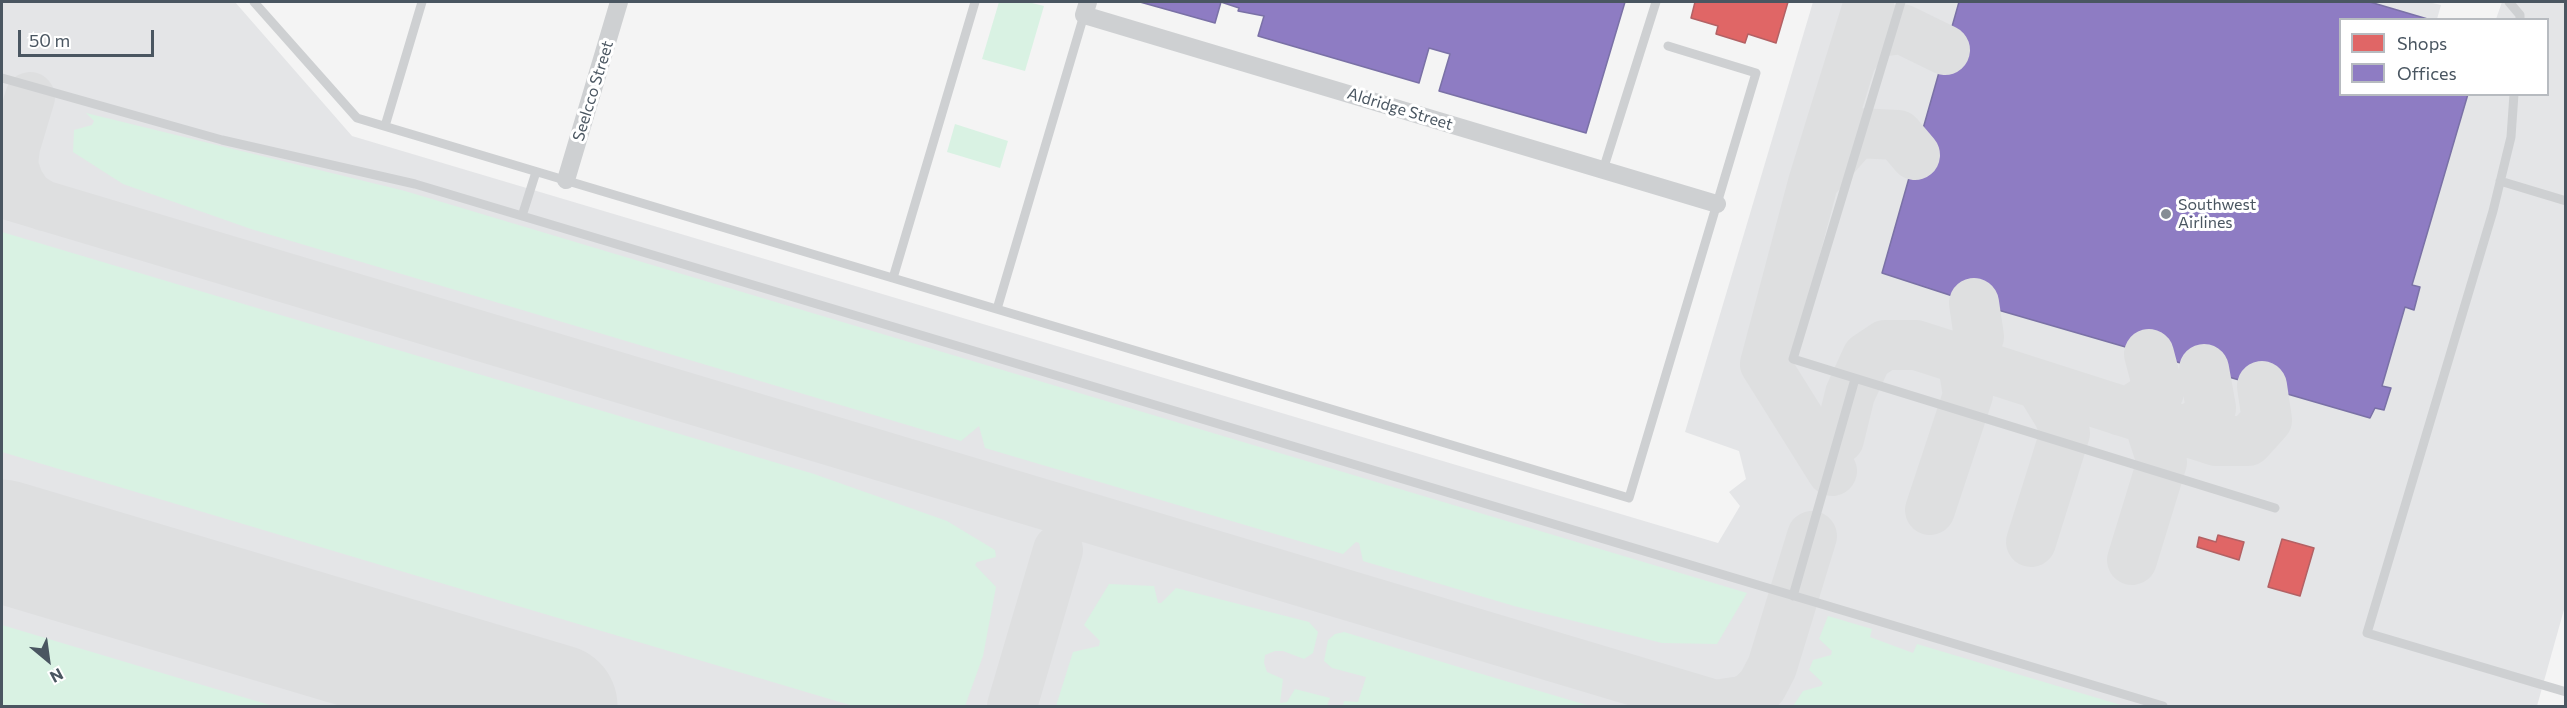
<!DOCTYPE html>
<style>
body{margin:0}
#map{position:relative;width:2567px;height:708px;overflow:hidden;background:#f4f4f4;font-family:Commissioner,sans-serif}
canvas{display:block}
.frame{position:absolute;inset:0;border:3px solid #4a5661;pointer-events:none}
.legend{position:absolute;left:2339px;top:18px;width:210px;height:78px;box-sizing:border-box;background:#fff;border:2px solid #b7bbc0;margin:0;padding:8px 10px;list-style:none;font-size:18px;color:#4a5661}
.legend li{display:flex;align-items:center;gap:12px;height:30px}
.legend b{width:30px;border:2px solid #b7bbc0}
.north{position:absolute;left:18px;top:630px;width:60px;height:60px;-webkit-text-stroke:4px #fff;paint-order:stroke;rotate:151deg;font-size:16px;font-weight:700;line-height:24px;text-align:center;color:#4a5661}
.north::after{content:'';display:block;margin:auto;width:21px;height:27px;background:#4a5661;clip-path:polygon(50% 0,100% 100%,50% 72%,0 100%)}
.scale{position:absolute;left:18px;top:30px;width:136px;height:27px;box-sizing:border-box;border:3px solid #4a5661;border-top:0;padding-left:8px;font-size:18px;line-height:21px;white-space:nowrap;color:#4a5661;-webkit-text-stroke:4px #fff;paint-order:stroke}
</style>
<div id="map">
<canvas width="2567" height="708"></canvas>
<div class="frame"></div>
<ul class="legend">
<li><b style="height:16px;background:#e06666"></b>Shops</li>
<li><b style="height:16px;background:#8e7cc3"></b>Offices</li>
</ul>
<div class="north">N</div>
<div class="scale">50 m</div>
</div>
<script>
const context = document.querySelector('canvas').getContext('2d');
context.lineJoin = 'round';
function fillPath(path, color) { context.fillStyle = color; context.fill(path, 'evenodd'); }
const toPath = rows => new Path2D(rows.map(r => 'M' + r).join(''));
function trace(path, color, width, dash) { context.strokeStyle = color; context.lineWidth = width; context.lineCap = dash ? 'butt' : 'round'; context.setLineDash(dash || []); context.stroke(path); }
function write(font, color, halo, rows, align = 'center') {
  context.font = font + ' Commissioner,sans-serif'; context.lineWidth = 6; context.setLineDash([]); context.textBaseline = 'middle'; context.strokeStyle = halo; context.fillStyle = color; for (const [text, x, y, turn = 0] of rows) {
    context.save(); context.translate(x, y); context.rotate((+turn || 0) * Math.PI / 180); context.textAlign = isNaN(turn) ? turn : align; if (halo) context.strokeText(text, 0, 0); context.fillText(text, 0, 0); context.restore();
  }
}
const airport = toPath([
 [2,2,235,2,352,136,1718,543,1740,506,1729,492,1746,479,1739,451,1685,432,1813,2,2428,2,2441,5,2437,19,2340,20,2340,94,2457,129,2468,95,2548,94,2548,20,2496,19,2502,2,2561,2,2566,3,2565,606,2537,706,2,706]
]);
const green = toPath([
 [999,2,1028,2,1044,6,1025,71,982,59],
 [86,113,405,191,1747,593,1717,644,1662,643,1514,606,1363,561,1359,543,1356,542,1343,554,985,448,979,426,961,441,251,229,123,184,73,152,74,130,92,125,94,121],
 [955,124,1008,141,1000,168,947,152],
 [2,232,814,474,947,521,995,550,996,557,977,562,975,565,996,587,983,656,965,706,903,706,898,704,896,706,853,706,2,452],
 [1109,584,1154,586,1158,603,1161,603,1176,588,1309,622,1318,632,1313,653,1304,659,1283,651,1275,651,1265,655,1264,663,1267,672,1283,679,1280,703,1287,702,1295,689,1330,698,1327,706,1056,706,1073,652,1099,646,1100,641,1084,625],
 [1828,616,1872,629,1870,637,1913,653,1917,644,2124,706,1793,706,1803,691,1821,686,1823,683,1809,670,1813,660,1831,655,1832,651,1819,639],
 [2,625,172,676,273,706,2,706],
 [1344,632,1475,672,1590,706,1343,706,1344,701,1358,702,1366,677,1332,668,1324,661,1328,640,1335,634]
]);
const shops = toPath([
 [1695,2,1788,2,1776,43,1748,34,1745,43,1716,34,1718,26,1691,18,1695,2],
 [2218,535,2244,542,2239,560,2197,547,2199,537,2216,542,2218,535],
 [2282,539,2314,548,2300,596,2268,587,2282,539]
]);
const offices = toPath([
 [1140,2,1625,2,1586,133,1439,91,1450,54,1429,48,1419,83,1258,36,1264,16,1238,11,1239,8,1221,2,1215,23,1140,2],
 [1959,2,2370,2,2431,20,2340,20,2340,94,2468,94,2412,285,2420,287,2414,310,2405,307,2382,386,2391,388,2384,410,2375,408,2370,418,1974,303,1882,273,1959,2]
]);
const taxiway = toPath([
 [1853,57,1871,33,1902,29,1945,50],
 [15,147,30,97],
 [2,167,15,147,13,165,19,182,28,196,44,206],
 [1818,176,1856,133,1898,135,1915,155],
 [2,193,1715,705,1742,701,1752,696,1762,686,1772,667,1812,536],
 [2121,411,2132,410,2159,392,2149,354],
 [2187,432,2203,420,2211,408,2204,369],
 [1839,439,1850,394,1867,357,1885,345,1916,345,2216,441,2248,441,2267,420,2262,386],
 [1832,471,1765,364,1813,183,1869,2],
 [1930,510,1968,395,1962,359,1971,356,1979,337,1974,303],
 [2031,542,2065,433,2059,416,2040,385],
 [2132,560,2162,462,2148,419],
 [1012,706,1058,550]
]);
const runway = toPath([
 [2,541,556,706]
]);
const lane = toPath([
 [254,2,357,118,1629,498,1756,73,1668,46],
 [1901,2,1793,359,2275,508],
 [2509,2,2520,15,2520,20],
 [2,78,222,140,415,184,2163,706],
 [2514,94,2511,137,2493,211,2367,633,2566,692],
 [385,126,422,2],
 [1603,170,1656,2],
 [2500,181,2566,201],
 [522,216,536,172],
 [893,278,975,2],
 [997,309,1084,15],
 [1793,596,1855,379]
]);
const street = toPath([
 [1088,2,1084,15,1717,204],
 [566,180,619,2]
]);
const markers = [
 [2166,214,6,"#868d94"]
];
const streetNames = [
 ["Seelcco Street",593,91,-73],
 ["Aldridge Street",1400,109,17]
];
const poiNames = [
 ["Southwest",2178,205],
 ["Airlines",2178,223]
];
fillPath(airport, '#e4e5e7');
fillPath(green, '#d9f2e3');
fillPath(shops, '#e06666');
trace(shops, '#b36164', 1.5);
fillPath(offices, '#8e7cc3');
trace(offices, '#7a71a6', 1.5);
trace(taxiway, '#dedfe0', 50);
trace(runway, '#dedfe0', 123);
trace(lane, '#ced0d2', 9);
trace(street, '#ced0d2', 18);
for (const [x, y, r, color] of markers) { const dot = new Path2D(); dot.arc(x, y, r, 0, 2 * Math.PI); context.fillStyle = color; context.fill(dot); trace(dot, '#fff', 2); }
write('16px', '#4a5661', '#fff', streetNames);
write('16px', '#4a5661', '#fff', poiNames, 'left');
</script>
